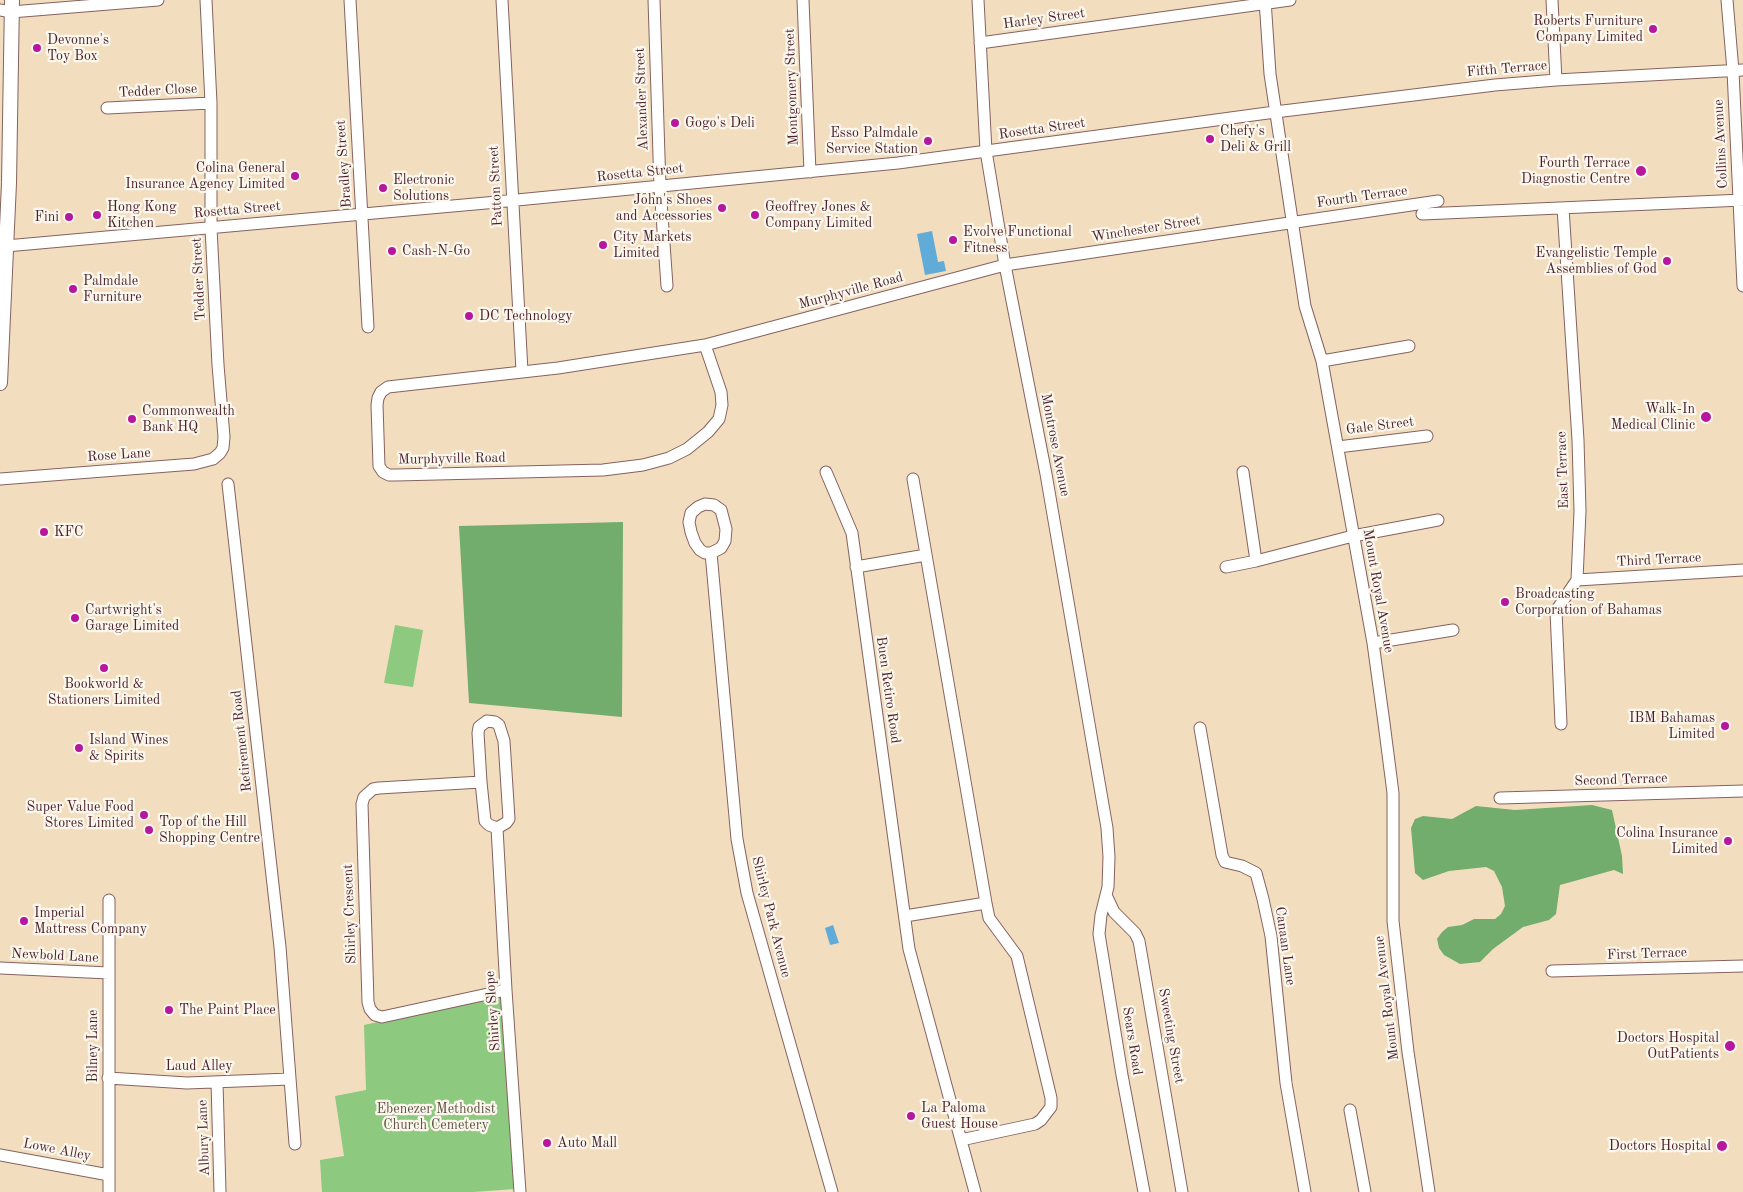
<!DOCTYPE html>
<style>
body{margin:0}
canvas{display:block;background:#f2debf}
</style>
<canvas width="1743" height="1192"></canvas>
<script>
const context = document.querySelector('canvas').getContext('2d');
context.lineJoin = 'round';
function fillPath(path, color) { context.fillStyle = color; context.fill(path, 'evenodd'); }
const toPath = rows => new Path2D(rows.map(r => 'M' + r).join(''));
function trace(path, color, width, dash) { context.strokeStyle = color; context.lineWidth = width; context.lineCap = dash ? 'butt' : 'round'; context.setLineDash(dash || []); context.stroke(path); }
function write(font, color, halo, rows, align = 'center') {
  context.font = font + ' "Old Standard TT",serif'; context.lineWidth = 4.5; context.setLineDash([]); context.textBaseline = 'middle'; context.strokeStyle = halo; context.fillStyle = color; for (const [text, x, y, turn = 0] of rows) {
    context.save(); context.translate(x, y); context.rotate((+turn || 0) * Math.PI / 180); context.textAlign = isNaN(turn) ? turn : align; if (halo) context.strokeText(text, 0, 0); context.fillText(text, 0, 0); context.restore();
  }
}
const green = toPath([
 [395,625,423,630,413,687,384,683],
 [502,995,515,1189,473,1192,322,1192,320,1160,344,1156,335,1096,366,1090,364,1025]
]);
const forest = toPath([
 [623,522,622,717,469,703,459,526],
 [1592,805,1612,810,1622,856,1623,874,1614,870,1560,885,1556,914,1549,920,1523,927,1493,949,1480,962,1460,964,1444,955,1439,948,1437,939,1442,932,1448,927,1462,925,1474,919,1495,919,1501,914,1505,906,1502,887,1494,871,1486,867,1449,871,1423,880,1415,873,1411,828,1415,819,1423,816,1452,819,1476,806,1515,810]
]);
const water = toPath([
 [932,231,938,262,944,261,946,271,925,275,917,234],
 [833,925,839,943,830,945,825,928]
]);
const minor = toPath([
 [350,0,368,327],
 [502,0,522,371],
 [654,0,660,187,667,286],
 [803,0,810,172],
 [978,0,986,151,1005,265,1046,474,1107,828,1109,857,1108,887,1101,915,1099,934,1122,1075,1144,1192],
 [1265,0,1270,74,1305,306,1322,361,1373,643,1384,723,1393,793,1393,921,1408,1052,1429,1192],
 [1552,0,1556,80],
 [1727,0,1733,71,1743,286],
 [0,10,11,12,158,0],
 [980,43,1290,0],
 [107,108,211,103],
 [1422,214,1743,200],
 [6,246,486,203,898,163,1275,112,1495,85,1556,80,1743,70],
 [705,345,558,368,388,387,381,392,378,398,377,405,379,466,383,472,389,475,396,475,603,470,643,465,669,458,687,449,708,432,719,419,722,405,721,392,705,345,1005,265,1438,201],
 [1322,361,1409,346],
 [1338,447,1427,436],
 [826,472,852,533,909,949,975,1192],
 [1243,472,1256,561],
 [0,479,194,464,213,459,220,453,223,448,224,437,218,365,211,228,211,103,206,0],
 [913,479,986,903],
 [228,484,280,947,295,1144],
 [705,504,714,505,721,510,726,529,725,541,721,548,711,553,705,553,700,550,695,543,691,532,689,522,691,513,698,507,705,504],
 [711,553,737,839,747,893,832,1192],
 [856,567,926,555],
 [1226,567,1256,561,1353,536,1438,520],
 [1577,580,1743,570],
 [1373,643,1453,630],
 [487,721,495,722,499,725,504,741,509,819,506,823,497,828,489,825,485,821,481,782,478,733,479,727,487,721],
 [1561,724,1556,611,1577,580,1580,511,1578,440,1563,208],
 [1200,728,1222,855,1225,862,1242,866,1256,873,1263,899,1271,936,1286,1083,1305,1192],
 [481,782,379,788,373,789,364,797,362,804,368,1002,370,1009,375,1015,382,1017,506,990],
 [1500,798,1743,791],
 [497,828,506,990,520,1192],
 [1106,895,1114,912,1135,933,1139,941,1182,1192],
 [905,916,986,903,989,918,1017,956,1051,1098,1051,1107,1041,1120,1035,1124,961,1140],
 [0,968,109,973],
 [1552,971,1743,966],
 [108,1078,187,1083,290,1079],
 [217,1082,220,1192],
 [1350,1110,1365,1192],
 [0,1155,109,1175],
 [109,1192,109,900]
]);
const major = toPath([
 [0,383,9,183,12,0]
]);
const markers = [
 [1653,29,5,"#b5179e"],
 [37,48,5,"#b5179e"],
 [675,123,5,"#b5179e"],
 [1210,139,5,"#b5179e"],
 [928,141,5,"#b5179e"],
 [1641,171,6,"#b5179e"],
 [295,176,5,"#b5179e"],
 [383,188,5,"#b5179e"],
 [722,208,5,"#b5179e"],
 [97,215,5,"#b5179e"],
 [755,215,5,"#b5179e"],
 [69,217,5,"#b5179e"],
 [953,240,5,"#b5179e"],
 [603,245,5,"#b5179e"],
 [392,251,5,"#b5179e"],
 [1667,261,5,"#b5179e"],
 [73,289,5,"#b5179e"],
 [469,316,5,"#b5179e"],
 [1706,417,6,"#b5179e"],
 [132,419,5,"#b5179e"],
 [44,532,5,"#b5179e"],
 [1505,602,5,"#b5179e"],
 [75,618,5,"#b5179e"],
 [104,668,5,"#b5179e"],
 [1725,726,5,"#b5179e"],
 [79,748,5,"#b5179e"],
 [144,815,5,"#b5179e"],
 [149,830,5,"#b5179e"],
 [1728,841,5,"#b5179e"],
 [24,921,5,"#b5179e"],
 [169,1010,5,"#b5179e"],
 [1730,1046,6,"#b5179e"],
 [911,1116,5,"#b5179e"],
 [547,1143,5,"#b5179e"],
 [1722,1146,6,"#b5179e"]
];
const streetNames = [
 ["Harley Street",1044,19,-8],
 ["Fifth Terrace",1507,69,-5],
 ["Montgomery Street",792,87,-92],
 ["Tedder Close",158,91,-3],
 ["Alexander Street",642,99,-92],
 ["Rosetta Street",1042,129,-8],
 ["Collins Avenue",1721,144,-93],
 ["Bradley Street",344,164,-94],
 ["Rosetta Street",640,173,-6],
 ["Patton Street",496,186,-93],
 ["Fourth Terrace",1362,197,-8],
 ["Rosetta Street",237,210,-5],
 ["Winchester Street",1146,229,-9],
 ["Tedder Street",199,279,-93],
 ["Murphyville Road",851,291,-15],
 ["Gale Street",1380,426,-7],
 ["Montrose Avenue",1055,445,79],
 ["Rose Lane",119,455,-4],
 ["Murphyville Road",452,459,-1],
 ["East Terrace",1563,470,-92],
 ["Third Terrace",1659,560,-3],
 ["Mount Royal Avenue",1378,591,80],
 ["Buen Retiro Road",888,690,82],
 ["Retirement Road",242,741,-96],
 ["Second Terrace",1621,780,-2],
 ["Shirley Crescent",350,914,-92],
 ["Shirley Park Avenue",771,917,76],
 ["Canaan Lane",1285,946,82],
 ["First Terrace",1647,954,-2],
 ["Newbold Lane",55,956,3],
 ["Mount Royal Avenue",1387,998,-97],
 ["Shirley Slope",493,1011,-94],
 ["Sweeting Street",1171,1036,80],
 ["Sears Road",1132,1041,81],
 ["Bilney Lane",93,1046,-90],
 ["Laud Alley",199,1066],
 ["Albury Lane",204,1138,-92],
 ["Lowe Alley",57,1150,11]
];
const poiNames = [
 ["Roberts Furniture",1643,21,"right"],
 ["Company Limited",1643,37,"right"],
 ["Devonne's",47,40],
 ["Toy Box",47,56],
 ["Gogo's Deli",685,123],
 ["Chefy's",1220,131],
 ["Deli & Grill",1220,147],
 ["Esso Palmdale",918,133,"right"],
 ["Service Station",918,149,"right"],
 ["Fourth Terrace",1630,163,"right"],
 ["Diagnostic Centre",1630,179,"right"],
 ["Colina General",285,168,"right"],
 ["Insurance Agency Limited",285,184,"right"],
 ["Electronic",393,180],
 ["Solutions",393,196],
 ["John's Shoes",712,200,"right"],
 ["and Accessories",712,216,"right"],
 ["Hong Kong",107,207],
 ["Kitchen",107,223],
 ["Geoffrey Jones &",765,207],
 ["Company Limited",765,223],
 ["Fini",59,217,"right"],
 ["Evolve Functional",963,232],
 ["Fitness",963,248],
 ["City Markets",613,237],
 ["Limited",613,253],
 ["Cash-N-Go",402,251],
 ["Evangelistic Temple",1657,253,"right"],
 ["Assemblies of God",1657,269,"right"],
 ["Palmdale",83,281],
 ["Furniture",83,297],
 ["DC Technology",479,316],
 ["Walk-In",1695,409,"right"],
 ["Medical Clinic",1695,425,"right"],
 ["Commonwealth",142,411],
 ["Bank HQ",142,427],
 ["KFC",54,532],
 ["Broadcasting",1515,594],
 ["Corporation of Bahamas",1515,610],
 ["Cartwright's",85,610],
 ["Garage Limited",85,626],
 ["Bookworld &",104,684,"center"],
 ["Stationers Limited",104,700,"center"],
 ["IBM Bahamas",1715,718,"right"],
 ["Limited",1715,734,"right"],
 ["Island Wines",89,740],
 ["& Spirits",89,756],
 ["Super Value Food",134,807,"right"],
 ["Stores Limited",134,823,"right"],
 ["Top of the Hill",159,822],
 ["Shopping Centre",159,838],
 ["Colina Insurance",1718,833,"right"],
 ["Limited",1718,849,"right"],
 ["Imperial",34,913],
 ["Mattress Company",34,929],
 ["The Paint Place",179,1010],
 ["Doctors Hospital",1719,1038,"right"],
 ["OutPatients",1719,1054,"right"],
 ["La Paloma",921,1108],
 ["Guest House",921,1124],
 ["Auto Mall",557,1143],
 ["Doctors Hospital",1711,1146,"right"]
];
const parkNames = [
 ["Ebenezer Methodist",436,1109],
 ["Church Cemetery",436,1125]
];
fillPath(green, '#8dc97e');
fillPath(forest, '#72ad6d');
fillPath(water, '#61abd9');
trace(minor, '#85625f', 13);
trace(major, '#85625f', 16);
trace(minor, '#fff', 11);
trace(major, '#fff', 14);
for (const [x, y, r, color] of markers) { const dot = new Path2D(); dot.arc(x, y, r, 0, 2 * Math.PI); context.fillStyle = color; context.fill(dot); trace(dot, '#fbf7ec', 2); }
write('14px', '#4a1f2b', '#fbf7ec', streetNames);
write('14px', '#4a1f2b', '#fbf7ec', poiNames, 'left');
write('14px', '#5e5244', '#fbf7ec', parkNames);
</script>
